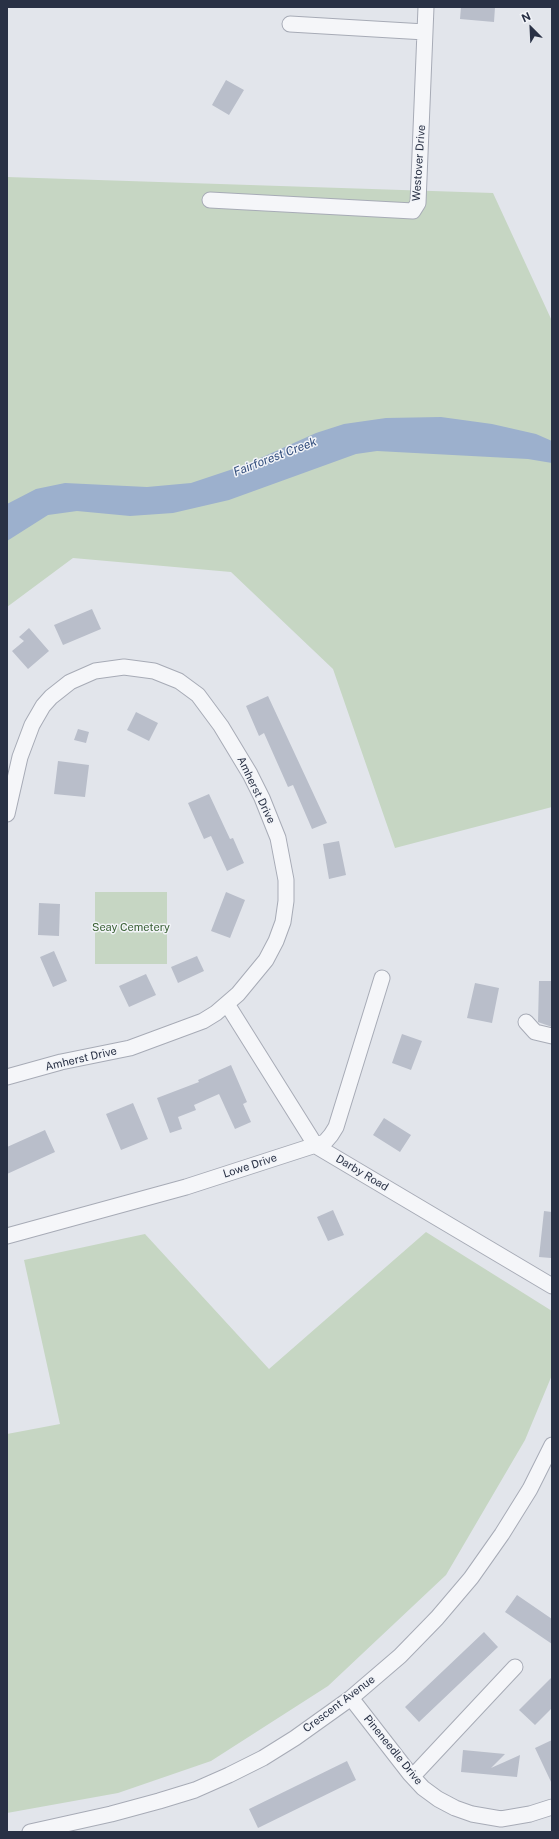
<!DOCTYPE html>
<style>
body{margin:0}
#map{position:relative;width:559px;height:1839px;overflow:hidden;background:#e2e5eb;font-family:"Public Sans",sans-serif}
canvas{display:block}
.frame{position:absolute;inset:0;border:8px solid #293145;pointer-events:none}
.north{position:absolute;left:511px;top:8px;width:40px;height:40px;-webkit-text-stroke:3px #f2f4f8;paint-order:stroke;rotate:336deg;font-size:11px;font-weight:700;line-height:16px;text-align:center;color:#293145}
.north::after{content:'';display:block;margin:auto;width:14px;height:18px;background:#293145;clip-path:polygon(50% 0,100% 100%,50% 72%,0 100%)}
</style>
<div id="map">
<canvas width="559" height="1839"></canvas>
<div class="frame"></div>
<div class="north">N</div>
</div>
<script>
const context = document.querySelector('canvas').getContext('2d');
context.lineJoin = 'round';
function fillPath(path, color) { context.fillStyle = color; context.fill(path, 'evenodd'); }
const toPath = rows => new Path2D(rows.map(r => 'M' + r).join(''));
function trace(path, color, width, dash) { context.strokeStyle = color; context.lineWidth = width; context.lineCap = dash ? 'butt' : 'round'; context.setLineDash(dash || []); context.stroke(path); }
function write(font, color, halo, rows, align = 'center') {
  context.font = font + ' "Public Sans",sans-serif'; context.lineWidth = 3; context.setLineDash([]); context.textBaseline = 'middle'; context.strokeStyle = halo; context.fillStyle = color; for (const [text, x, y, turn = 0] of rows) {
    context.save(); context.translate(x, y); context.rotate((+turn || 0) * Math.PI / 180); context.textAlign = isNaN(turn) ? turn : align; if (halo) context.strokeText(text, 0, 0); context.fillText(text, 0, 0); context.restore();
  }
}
const green = toPath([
 [7,177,493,193,552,321,552,807,395,848,333,669,231,572,73,558,7,607],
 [95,892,167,892,167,964,95,964],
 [426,1232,552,1311,552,1375,525,1440,446,1575,328,1686,211,1761,118,1793,7,1813,7,1434,60,1424,24,1260,145,1234,269,1369]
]);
const water = toPath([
 [441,417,492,424,536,434,552,441,552,463,528,459,377,451,356,454,229,500,173,513,130,516,77,511,48,515,7,541,7,504,36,489,65,483,147,487,191,483,245,465,316,433,344,424,386,418]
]);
const building = toPath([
 [461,7,495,7,494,22,460,19],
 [226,80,244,90,229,115,212,105],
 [92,609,101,629,63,645,54,625],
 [29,628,49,651,28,669,12,651,24,641,19,637],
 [268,696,327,823,312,829,293,785,288,787,264,733,259,736,246,706],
 [136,712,158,723,149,741,127,730],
 [78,729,89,732,86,743,74,740],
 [58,761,89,765,85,797,54,794],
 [209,794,230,839,233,838,244,863,227,871,211,836,204,839,188,803],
 [339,841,346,875,329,879,323,844],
 [226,892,245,900,230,938,211,931],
 [39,903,60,904,59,936,38,935],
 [54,951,67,981,53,987,40,957],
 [197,956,204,971,178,983,171,967],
 [146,974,156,995,129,1007,119,986],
 [539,981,552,981,552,1027,538,1022],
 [475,983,499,988,492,1023,467,1018],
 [402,1034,422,1041,411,1070,392,1063],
 [231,1065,247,1102,243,1104,251,1122,235,1129,219,1094,194,1105,196,1110,178,1117,182,1129,170,1133,157,1098,199,1082,198,1080],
 [133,1103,148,1139,121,1150,106,1114],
 [384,1118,411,1135,400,1152,373,1135],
 [45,1130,55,1152,7,1174,7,1147],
 [333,1210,344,1235,328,1241,317,1217],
 [544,1211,552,1212,551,1258,539,1257],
 [517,1595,552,1619,552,1644,505,1612],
 [484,1632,498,1647,419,1722,405,1707],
 [552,1677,552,1708,535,1725,519,1710],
 [552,1740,552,1784,535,1748],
 [463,1750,505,1754,491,1768,520,1755,517,1777,461,1772],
 [347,1761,356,1780,258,1828,249,1809]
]);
const minor = toPath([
 [290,24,425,32],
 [210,200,413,211,418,203,426,7],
 [7,814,20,757,32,725,43,706,51,697,70,682,95,671,124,667,154,671,179,681,198,695,221,726,250,774,262,798,278,838,286,880,286,901,283,922,276,941,266,960,238,994,216,1013,203,1021,130,1048,61,1062,7,1077],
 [227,1004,316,1146,552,1286],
 [526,1022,535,1032,552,1036],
 [7,1236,186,1187,325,1142,331,1135,336,1127,382,978],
 [351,1698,410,1774,423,1788,438,1799,455,1808,472,1814,501,1819,530,1814,552,1807],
 [413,1776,515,1667],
 [30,1832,111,1814,159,1801,195,1790,229,1775,263,1758,295,1738,351,1698,400,1656,437,1618,471,1578,502,1534,530,1489,552,1445]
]);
const streetNames = [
 ["Westover Drive",419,163,-86],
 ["Amherst Drive",256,790,64],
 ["Amherst Drive",81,1059,-13],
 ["Lowe Drive",250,1166,-18],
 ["Darby Road",362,1173,31],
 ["Crescent Avenue",339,1704,-37],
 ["Pineneedle Drive",393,1750,51]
];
const parkNames = [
 ["Seay Cemetery",131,928]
];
const waterNames = [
 ["Fairforest Creek",275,457,-21]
];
fillPath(green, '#c6d6c3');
fillPath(water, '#9cb0cd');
fillPath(building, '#b9beca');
trace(minor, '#a7abb6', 17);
trace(minor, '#f5f6f9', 15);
write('11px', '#293145', '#f2f4f8', streetNames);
write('11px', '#3a6135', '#f2f4f8', parkNames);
write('italic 12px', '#304c7b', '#f2f4f8', waterNames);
</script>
